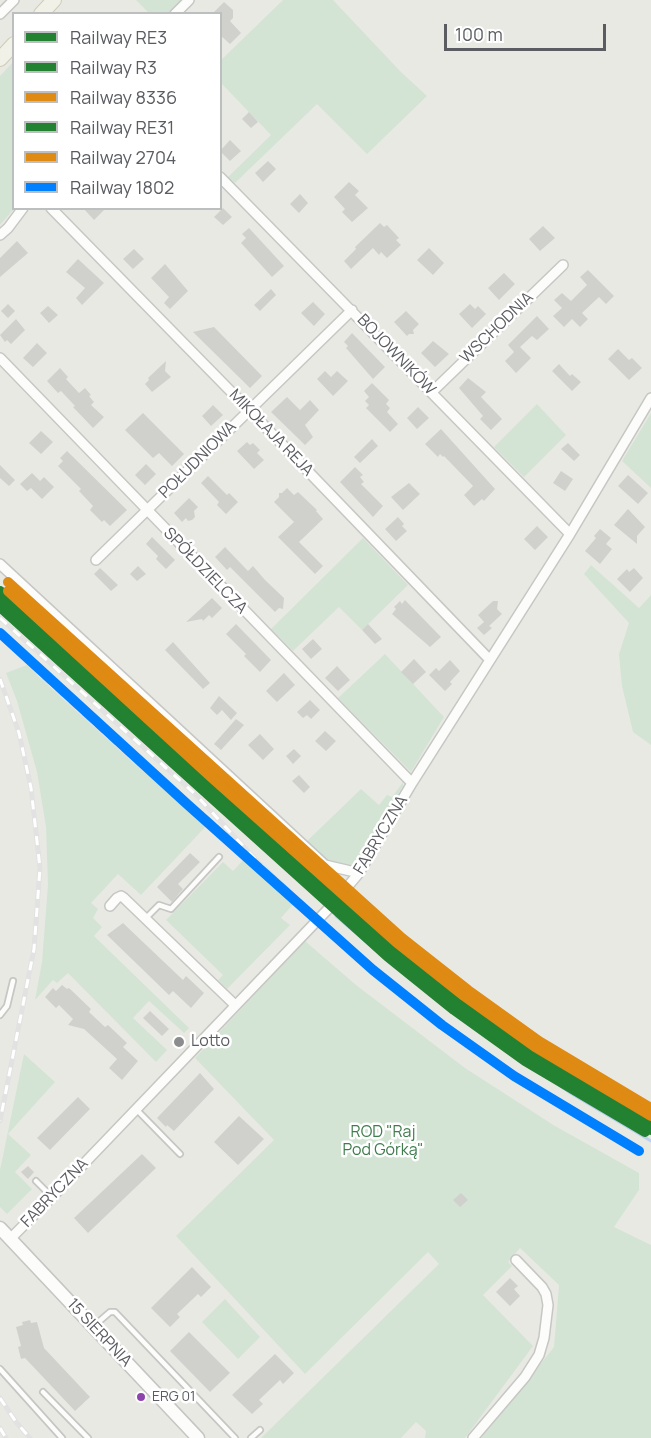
<!DOCTYPE html>
<meta charset="utf-8">
<style>
body{margin:0}
#map{position:relative;width:651px;height:1438px;overflow:hidden;background:#e9e9e4;font-family:Manrope,sans-serif}
canvas{display:block}
.legend{position:absolute;left:12px;top:12px;width:210px;height:198px;box-sizing:border-box;background:#fff;border:2px solid #bdbec0;margin:0;padding:8px 10px;list-style:none;font-size:18px;color:#5a5c61}
.legend li{display:flex;align-items:center;gap:12px;height:30px}
.legend b{width:30px;border:2px solid #bdbec0}
.scale{position:absolute;left:444px;top:24px;width:162px;height:27px;box-sizing:border-box;border:3px solid #5a5c61;border-top:0;padding-left:8px;font-size:18px;line-height:21px;white-space:nowrap;color:#5a5c61;-webkit-text-stroke:4px #fff;paint-order:stroke}
</style>
<div id="map">
<canvas width="651" height="1438"></canvas>
<ul class="legend">
<li><b style="height:8px;background:#238132"></b>Railway RE3</li>
<li><b style="height:8px;background:#238132"></b>Railway R3</li>
<li><b style="height:8px;background:#de8a13"></b>Railway 8336</li>
<li><b style="height:8px;background:#238132"></b>Railway RE31</li>
<li><b style="height:8px;background:#de8a13"></b>Railway 2704</li>
<li><b style="height:8px;background:#0080ff"></b>Railway 1802</li>
</ul>
<div class="scale">100 m</div>
</div>
<script>
const context = document.querySelector('canvas').getContext('2d');
context.lineJoin = 'round';
function fillPath(path, color) { context.fillStyle = color; context.fill(path, 'evenodd'); }
const toPath = rows => new Path2D(rows.map(r => 'M' + r).join(''));
function trace(path, color, width, dash) { context.strokeStyle = color; context.lineWidth = width; context.lineCap = dash ? 'butt' : 'round'; context.setLineDash(dash || []); context.stroke(path); }
function write(font, color, halo, rows, align = 'center') {
  context.font = font + ' Manrope,sans-serif'; context.lineWidth = 5; context.setLineDash([]); context.textBaseline = 'middle'; context.strokeStyle = halo; context.fillStyle = color; for (const [text, x, y, turn = 0] of rows) {
    context.save(); context.translate(x, y); context.rotate((+turn || 0) * Math.PI / 180); context.textAlign = isNaN(turn) ? turn : align; if (halo) context.strokeText(text, 0, 0); context.fillText(text, 0, 0); context.restore();
  }
}
const green = toPath([
 [136,0,183,0,169,14,149,13],
 [283,0,333,0,400,71,427,96,367,154,317,104,235,183,228,177,271,135,221,83,221,60],
 [13,62,14,209,0,225,0,76],
 [537,404,566,435,524,477,494,447],
 [651,413,651,488,622,461],
 [363,538,408,585,362,630,339,607,293,651,271,629],
 [591,565,639,608,651,595,651,745,633,732,622,686,619,654,629,623,584,574],
 [385,654,444,717,411,772,338,698],
 [27,665,149,775,209,823,141,895,118,874,91,903,98,909,93,918,102,927,94,936,189,1028,184,1033,149,1001,133,1018,167,1050,156,1062,68,973,57,983,53,980,35,1000,42,962,48,885,46,827,37,772,17,701,6,673],
 [403,782,403,786,356,866,340,864,325,859,307,841,361,789,379,805,387,795,392,797],
 [246,857,295,902,281,918,290,925,227,989,218,980,223,975,166,920,223,862,233,871],
 [305,941,356,985,465,1068,555,1126,639,1173,639,1190,614,1227,651,1245,651,1438,481,1438,554,1347,559,1285,520,1248,508,1262,512,1266,483,1295,533,1346,465,1438,425,1438,426,1431,416,1422,401,1438,261,1438,439,1264,428,1252,305,1374,176,1236,274,1140,195,1058],
 [24,1054,55,1082,8,1134,31,1155,15,1172,32,1189,7,1214,0,1207,0,1170],
 [225,1299,260,1337,238,1359,202,1322]
]);
const stream = toPath([
 [193,758,336,887],
 [349,899,390,934,397,937],
 [336,916,409,978,479,1031,572,1094,651,1141]
]);
const building = toPath([
 [224,2,233,10,233,18,230,21,241,33,230,44,220,35,220,14,212,14],
 [249,112,258,122,251,128,242,119],
 [230,140,241,151,230,161,220,151],
 [268,161,276,169,263,182,255,173],
 [349,182,359,191,355,195,368,208,352,222,342,212,345,209,334,197],
 [300,194,308,203,299,213,290,204],
 [83,208,106,208,94,220],
 [223,208,232,217,223,225,214,217],
 [380,223,384,227,387,225,399,238,396,240,401,245,387,258,381,252,379,255,373,248,351,269,344,261,356,249,355,247],
 [543,226,555,238,540,251,529,239],
 [249,228,284,266,272,277,241,243,246,238,242,234],
 [17,241,28,253,0,277,0,258],
 [429,248,444,263,433,275,417,260],
 [134,249,144,259,133,269,123,259],
 [78,259,104,283,82,305,76,298,85,288,66,272],
 [165,264,188,291,170,309,164,303,169,297,151,278],
 [588,270,614,296,606,304,599,297,582,313,588,319,580,327,572,319,564,327,553,316,562,308,554,300,562,293,571,301,587,285,580,277],
 [504,273,515,284,499,300,488,288],
 [271,289,276,295,260,311,254,305],
 [313,302,325,314,314,326,301,313],
 [8,304,15,311,8,318,1,311],
 [470,304,475,309,478,306,486,314,472,328,459,314],
 [48,306,58,315,49,323,40,313],
 [406,311,419,324,413,330,414,334,409,334,407,336,394,322],
 [537,316,549,329,537,340,532,336,520,347,531,358,516,373,505,361,514,352,508,345],
 [16,319,25,330,11,344,7,340,5,342,0,335],
 [214,327,262,376,250,388,193,332],
 [352,333,385,367,373,379,346,348,348,346,344,342],
 [433,341,449,354,435,367,421,353],
 [37,343,47,353,33,367,23,358],
 [618,349,629,360,632,358,642,368,629,380,608,359],
 [166,361,165,371,171,377,152,392,145,384,149,380,148,378],
 [559,364,570,376,572,374,581,382,572,391,552,371],
 [60,368,68,377,66,379,79,393,85,388,91,395,89,396,94,402,91,405,104,417,93,428,73,407,75,406,61,391,58,393,47,381],
 [325,371,331,377,337,371,348,381,333,396,317,379],
 [468,378,486,392,481,397,502,419,491,430,480,419,483,416,459,388],
 [372,383,389,400,386,404,390,408,387,412,398,424,390,432,366,408,369,405,365,401,369,397,364,391],
 [287,397,300,410,310,400,319,410,305,425,313,437,305,445,271,412],
 [213,405,223,415,211,426,202,416],
 [418,407,429,418,417,429,407,418],
 [143,413,184,454,172,466,159,453,153,458,125,430],
 [441,429,495,489,484,501,482,499,474,506,464,495,473,486,444,456,443,457,440,454,438,457,425,444],
 [41,431,53,442,41,454,29,443],
 [372,439,378,446,360,463,354,457],
 [247,442,250,445,253,443,260,450,257,453,264,460,254,469,237,451],
 [568,443,580,455,574,461,561,449],
 [67,451,127,510,110,526,104,520,102,522,90,510,93,506,79,491,81,489,58,466,63,461,60,458],
 [146,464,156,474,145,485,135,475],
 [0,465,15,480,9,486,0,478],
 [355,467,363,475,360,477,364,482,361,484,383,506,373,517,340,482],
 [561,471,573,479,565,491,553,483],
 [32,473,40,481,44,477,54,487,42,499,31,488,27,491,20,484],
 [628,475,648,493,638,504,618,486],
 [208,476,227,495,229,493,238,502,226,514,217,505,219,502,201,483],
 [409,483,420,494,403,510,391,497],
 [287,488,294,495,298,492,317,510,316,511,323,519,299,542,323,566,315,574,278,537,294,522,274,502,279,497,279,493,282,493],
 [189,498,198,507,194,511,195,517,192,520,188,521,186,518,182,522,174,513],
 [628,509,645,527,637,536,637,544,614,525],
 [398,517,404,524,402,526,407,531,396,541,385,529],
 [537,526,548,537,535,550,524,539],
 [600,529,611,538,606,544,612,549,600,564,585,551,596,538,594,536],
 [152,537,175,560,166,569,156,559,158,556,146,544],
 [225,547,248,571,253,566,265,580,284,598,283,609,279,608,275,612,230,567,227,570,215,557],
 [138,566,146,574,137,581,130,574],
 [100,568,118,585,111,591,94,574],
 [634,568,643,578,630,592,617,579,627,569,629,572],
 [212,598,222,608,212,618,209,615,203,621,202,619,186,622],
 [405,600,441,637,430,647,392,614,396,609,394,607,400,601,402,604],
 [493,601,498,601,497,609,502,614,489,626,492,628,484,635,477,628,484,622,478,615],
 [236,624,271,660,260,672,244,656,246,654,226,634],
 [368,624,382,639,375,644,362,630],
 [313,639,322,649,311,659,302,649],
 [173,642,210,683,203,689,165,650],
 [414,659,426,672,413,684,401,672],
 [450,660,460,671,450,682,452,684,445,691,429,675,436,668,439,671],
 [337,666,350,680,338,691,325,678],
 [284,673,295,685,277,702,266,691],
 [219,696,237,713,231,720,222,710,217,715,210,708],
 [310,700,320,710,311,719,307,715,303,718,297,712],
 [236,719,244,725,221,750,214,744],
 [325,731,336,741,326,751,315,741],
 [260,734,274,749,263,760,248,745],
 [294,749,301,756,293,764,286,756],
 [299,775,310,787,304,793,292,781],
 [190,853,200,862,178,884,183,889,172,902,157,887],
 [123,923,183,980,186,976,204,993,191,1008,173,991,169,995,107,935],
 [62,985,67,989,69,988,91,1009,89,1012,105,1027,108,1025,127,1043,123,1047,138,1061,122,1080,109,1068,117,1059,84,1029,68,1025,73,1019,59,1005,56,1008,45,997,53,988,56,991],
 [150,1011,169,1029,162,1036,143,1018],
 [200,1073,214,1089,174,1131,167,1125,166,1127,157,1118],
 [78,1097,90,1109,50,1150,37,1138],
 [239,1116,264,1139,238,1165,214,1142],
 [142,1154,156,1168,88,1233,74,1218],
 [28,1166,34,1172,28,1179,21,1172],
 [461,1193,468,1200,460,1207,453,1200],
 [192,1267,211,1287,201,1297,198,1294,177,1314,180,1317,170,1327,151,1308],
 [510,1278,518,1286,514,1289,520,1296,510,1306,496,1292],
 [30,1320,31,1323,37,1322,44,1348,90,1397,75,1411,25,1358,21,1359,18,1347,21,1346,16,1327,23,1325,22,1322],
 [189,1332,230,1373,210,1392,170,1351],
 [275,1354,294,1373,283,1384,280,1380,259,1400,263,1404,252,1414,232,1395]
]);
const lane = toPath([
 [146,918,159,905,171,909,219,857],
 [0,1015,7,1006,13,981],
 [136,1109,180,1154],
 [36,1181,52,1197],
 [95,1325,110,1312,115,1312,235,1438],
 [0,1369,62,1438],
 [43,1392,88,1438],
 [251,1438,260,1430]
]);
const street = toPath([
 [0,14,14,0],
 [175,14,189,0],
 [220,177,570,534],
 [51,208,249,410,490,660],
 [0,235,8,228,23,208],
 [0,358,412,783],
 [432,392,563,265],
 [96,560,352,310],
 [0,564,325,865,359,873],
 [110,906,117,898,121,896,124,898,235,1005],
 [10,1239,52,1197,333,904,359,873,412,783,570,534,651,398],
 [473,1438,525,1377,539,1355,544,1338,548,1305,546,1294,542,1287,516,1260]
]);
const secondary = toPath([
 [0,1228,198,1438]
]);
const primary = toPath([
 [41,14,54,0],
 [0,59,14,44]
]);
const rail = toPath([
 [0,618,196,795,256,860,303,904],
 [0,631,40,675,139,765,213,823],
 [0,679,19,733,31,788,40,868,34,949,0,1121],
 [0,1398,16,1422,30,1438],
 [0,1428,6,1438]
]);
const rail1 = toPath([
 [0,591,394,947,461,1000,532,1051,651,1122]
]);
const rail2 = toPath([
 [0,607,387,956,454,1010,525,1061,645,1132]
]);
const rail3 = toPath([
 [8,582,402,938,468,990,539,1041,651,1108]
]);
const rail4 = toPath([
 [0,600,203,786,388,951,457,1006,528,1057,651,1130]
]);
const rail5 = toPath([
 [8,591,211,777,396,942,464,996,535,1047,651,1116]
]);
const rail6 = toPath([
 [0,633,187,804,373,970,442,1025,514,1076,639,1151]
]);
const markers = [
 [179,1042,6,"#8c8d8f"],
 [141,1397,5,"#8e44ad"]
];
const busNames = [
 ["ERG 01",152,1397]
];
const streetNames = [
 ["WSCHODNIA",497,328,-44],
 ["BOJOWNIKÓW",396,355,46],
 ["MIKOŁAJA REJA",271,433,46],
 ["POŁUDNIOWA",198,460,-45],
 ["SPÓŁDZIELCZA",205,571,46],
 ["FABRYCZNA",381,835,-59],
 ["FABRYCZNA",55,1193,-46],
 ["15 SIERPNIA",99,1333,47]
];
const poiNames = [
 ["Lotto",191,1042]
];
const parkNames = [
 ["ROD \"Raj",383,1133],
 ["Pod Górką\"",383,1151]
];
fillPath(green, '#d3e4d4');
trace(stream, '#bcd0ef', 3);
fillPath(building, '#d0d0cd');
trace(lane, '#c6c6c4', 8);
trace(street, '#c6c6c4', 12);
trace(secondary, '#c5c6c4', 15);
trace(primary, '#cecbb5', 16);
trace(lane, '#fcfcfb', 4.5);
trace(street, '#fcfcfb', 9);
trace(secondary, '#fcfcfb', 12);
trace(primary, '#f1f1e7', 14);
trace(rail, '#e1e2e1', 5);
trace(rail, '#fff', 3, [9]);
trace(rail1, '#238132', 10);
trace(rail2, '#238132', 10);
trace(rail3, '#de8a13', 10);
trace(rail4, '#238132', 10);
trace(rail5, '#de8a13', 10);
trace(rail6, '#0080ff', 10);
for (const [x, y, r, color] of markers) { const dot = new Path2D(); dot.arc(x, y, r, 0, 2 * Math.PI); context.fillStyle = color; context.fill(dot); trace(dot, '#fff', 2); }
write('14px', '#5a5c61', '#fff', busNames, 'left');
write('16px', '#5a5c61', '#fff', streetNames);
write('16px', '#5a5c61', '#fff', poiNames, 'left');
write('16px', '#3e7c4c', '#fff', parkNames);
</script>
